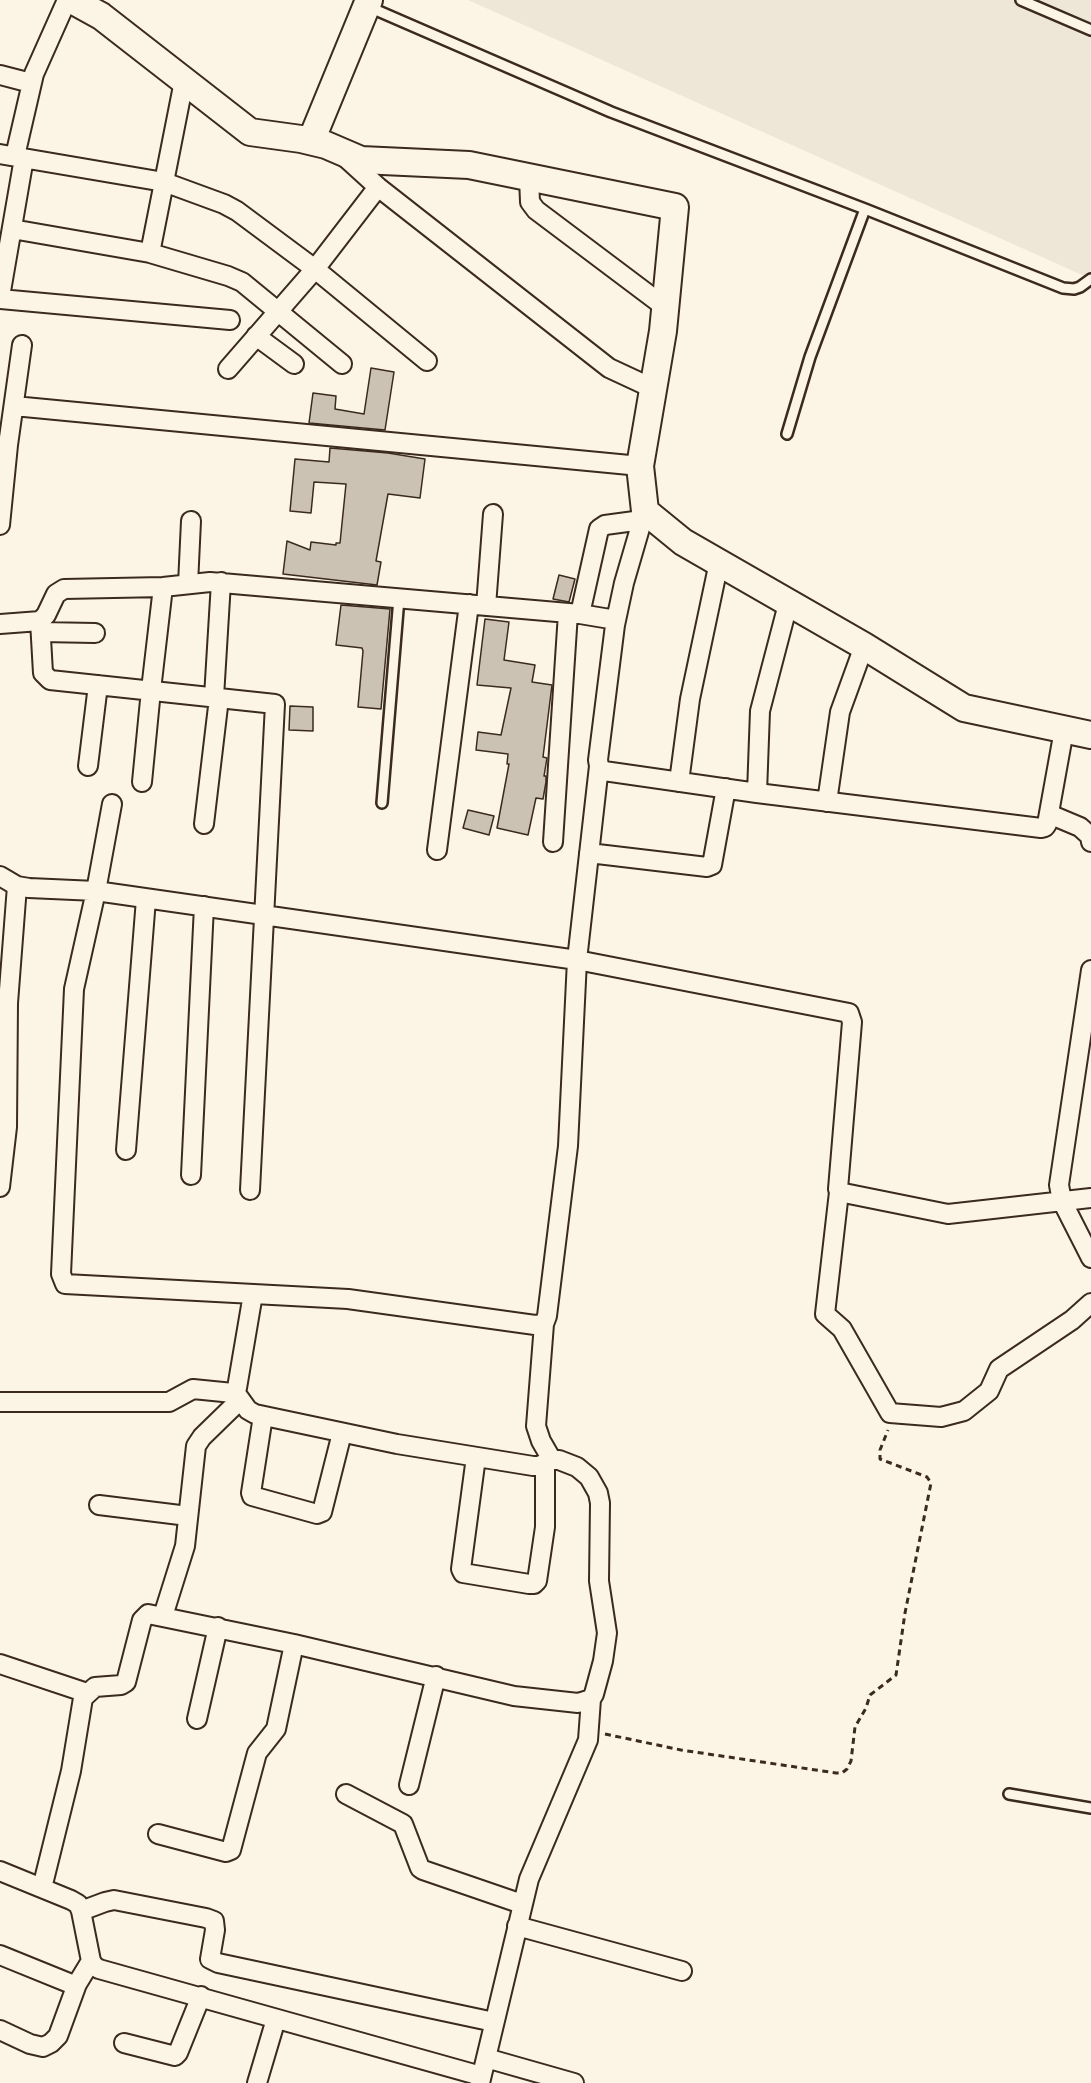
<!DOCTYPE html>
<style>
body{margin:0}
canvas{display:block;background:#fcf5e5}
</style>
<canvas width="1091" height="2083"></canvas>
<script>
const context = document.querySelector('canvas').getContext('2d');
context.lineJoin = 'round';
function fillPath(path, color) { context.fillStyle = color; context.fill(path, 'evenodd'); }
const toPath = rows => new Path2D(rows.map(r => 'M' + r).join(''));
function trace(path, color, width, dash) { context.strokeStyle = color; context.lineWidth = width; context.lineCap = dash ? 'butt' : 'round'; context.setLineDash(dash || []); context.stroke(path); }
const built = toPath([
 [468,0,1091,0,1091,279]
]);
const building = toPath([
 [371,368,394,372,385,430,309,423,313,393,336,396,335,409,364,414,371,368],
 [330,448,388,453,425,459,420,498,388,494,376,561,381,562,377,585,283,574,287,541,310,550,311,542,336,545,336,543,340,543,346,484,314,482,311,513,290,511,295,459,329,462,330,448],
 [559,575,575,579,569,602,553,599,559,575],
 [341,605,390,609,381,709,358,707,363,651,362,648,336,645,341,605],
 [485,619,509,622,504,660,535,665,532,682,552,685,543,757,547,758,544,776,546,776,546,782,543,799,536,798,528,835,497,828,509,764,507,764,508,754,476,750,478,732,501,735,511,688,477,685,485,619],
 [290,706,313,707,313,731,289,730,290,706],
 [468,810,494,816,489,835,463,828,468,810]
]);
const path = toPath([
 [605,1734,681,1750,836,1773,842,1773,847,1769,851,1761,855,1727,866,1708,870,1695,896,1675,905,1613,931,1483,927,1477,880,1459,880,1450,888,1430]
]);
const lane = toPath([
 [1021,0,1091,30],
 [369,7,611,112,865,209,1063,288,1074,289,1080,287,1091,279],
 [787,434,810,357,865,209],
 [382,803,399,598],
 [1009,1794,1091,1808]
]);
const street = toPath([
 [0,75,31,83],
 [0,154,164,182,224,204,237,211,315,269,427,361],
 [15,156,34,74,67,0],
 [345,157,378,187,609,368,652,388],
 [529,177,530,202,536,210,665,307],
 [12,229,150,253,228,276,242,282,342,364],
 [150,253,184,81],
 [0,297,24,158],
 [0,299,230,320],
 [256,336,294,364],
 [228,369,315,269,378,187],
 [14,406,640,466],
 [645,511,624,583,615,625,598,760,599,766,604,771,757,793,1041,828,1045,827,1047,824,1064,730],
 [0,525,8,445,22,345],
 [188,584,191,521],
 [486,606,493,514],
 [580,614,599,529,605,525,642,520],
 [40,621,43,673,50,680,275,704,250,1190],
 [0,624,40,621,46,615,56,594,64,589,163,587,210,582,580,614,616,620],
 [41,632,95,633],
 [214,697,221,582],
 [88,766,98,685],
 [142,782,151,690,163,587],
 [679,782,690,699,719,562],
 [757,793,760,711,788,604],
 [827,802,840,712,864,646],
 [112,804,96,891,74,989,61,1274,65,1284,348,1299,535,1325,544,1324,547,1316,568,1146,577,960,599,766],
 [1049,814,1080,827,1090,836,1091,842],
 [204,824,219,698],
 [553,842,568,613],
 [437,850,469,604],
 [589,853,707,867,712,865,726,788],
 [0,876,17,886,29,888,96,891,577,960,849,1013,852,1022,838,1189,839,1192,948,1214,1091,1198],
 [1091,970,1059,1185,1062,1201,1091,1258],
 [126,1150,146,899],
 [191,1175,204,906],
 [0,1187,7,1127,8,1003,17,886],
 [839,1192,825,1314,842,1329,890,1413,941,1417,964,1411,989,1391,999,1369,1072,1320,1091,1303],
 [544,1324,536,1426,541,1441,552,1460],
 [0,1402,169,1402,193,1389,233,1393,237,1388,253,1294],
 [263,1416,251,1493,252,1496,317,1514,322,1512,342,1433],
 [476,1457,461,1569,463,1573,529,1584,534,1584,537,1581,545,1527,545,1463],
 [99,1505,188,1516],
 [163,1616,185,1546,196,1446,202,1437,240,1400],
 [0,1664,87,1693],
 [197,1719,218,1627],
 [409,1785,436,1676],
 [346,1794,403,1824,420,1868,423,1870,522,1904],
 [158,1834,226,1852,231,1850,257,1753,276,1729,294,1644],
 [0,1871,71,1900,78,1904,81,1911,91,1961,94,1966,99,1969,481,2076],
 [42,1888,71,1771,83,1698,95,1687,121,1685,126,1682,142,1620,148,1614,294,1644,514,1696,578,1703,591,1699,594,1694,603,1661,607,1633,599,1581,600,1503,598,1493,589,1477,577,1467,559,1460,552,1460,539,1466,533,1466,397,1444,255,1414,248,1410,235,1392],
 [81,1911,105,1902,114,1900,206,1918,214,1921,215,1930,210,1959,218,1963,494,2022],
 [517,1926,682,1971],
 [0,1955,74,1985,77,1984,91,1961],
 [0,2030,30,2044,43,2047,51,2043,58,2036,77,1984],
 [124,2043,175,2056,178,2053,201,1996],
 [486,2058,574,2083],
 [257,2083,276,2019],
 [480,2083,529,1879,588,1740,591,1699]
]);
const secondary = toPath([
 [72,0,101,16,250,132,301,139,326,145,361,160,469,165,675,207,663,331,640,466,645,511,683,542,864,646,964,708,1091,735],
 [311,141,369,0]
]);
fillPath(built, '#eee6d6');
fillPath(building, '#ccc2b3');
trace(building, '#3b2a1e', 1.5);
trace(lane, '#3b2a1e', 14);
trace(street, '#3b2a1e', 22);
trace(secondary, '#3b2a1e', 30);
trace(path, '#3b2a1e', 3, [6, 4.5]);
trace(lane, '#fcf5e5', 9);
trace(street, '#fcf5e5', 18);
trace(secondary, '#fcf5e5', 26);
</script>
